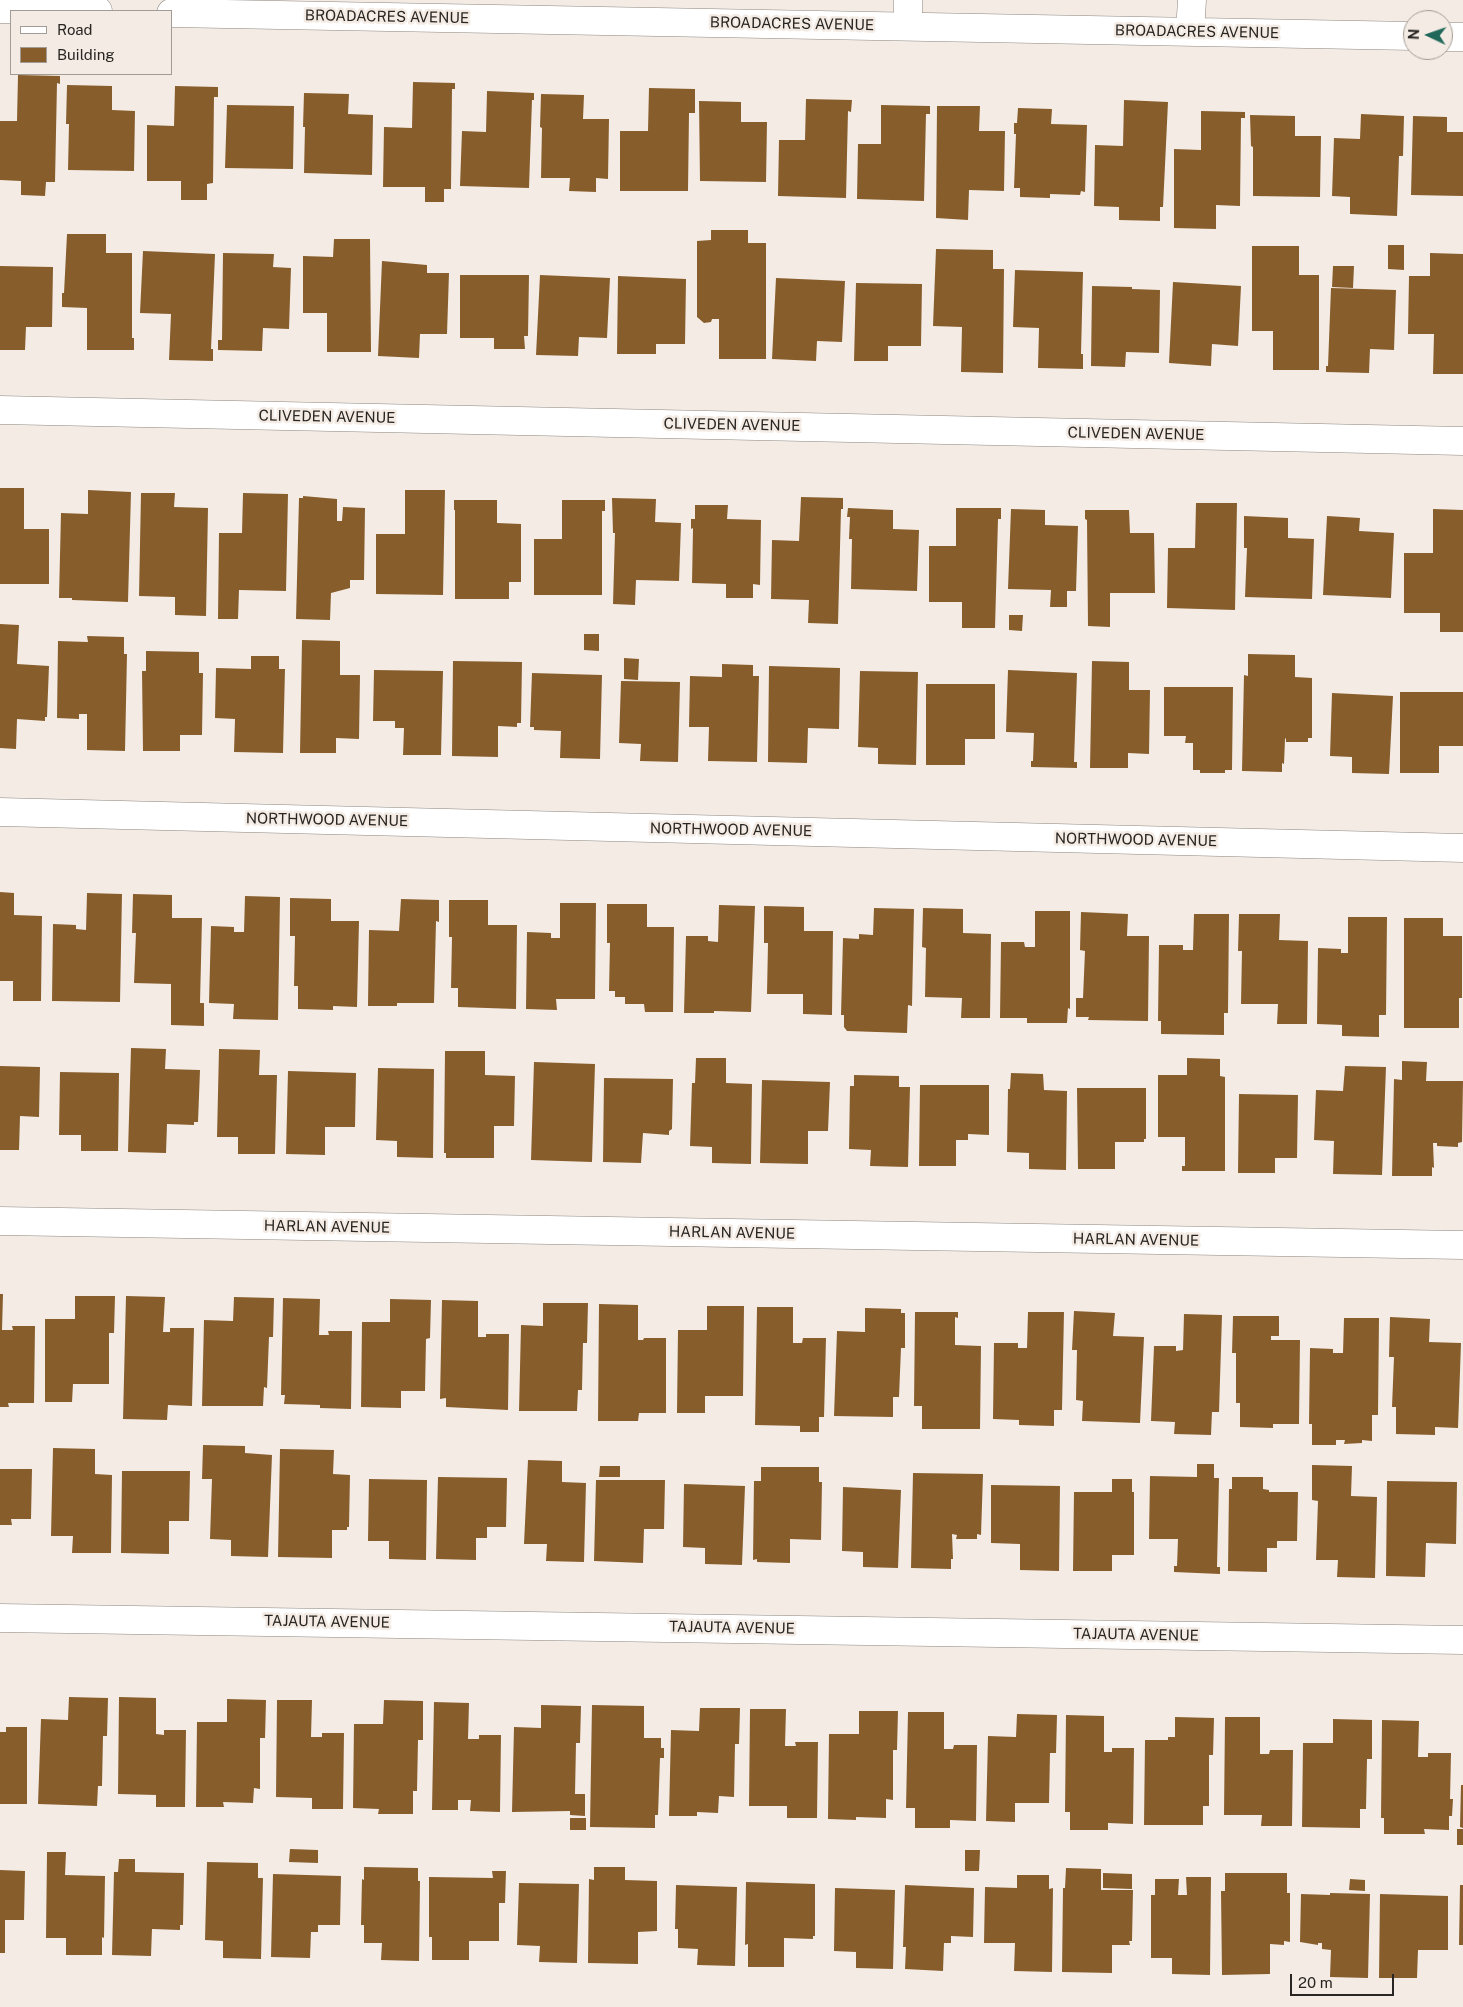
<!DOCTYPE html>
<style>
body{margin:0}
#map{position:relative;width:1463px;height:2007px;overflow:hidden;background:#f4ece4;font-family:"Public Sans",sans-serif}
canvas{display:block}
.legend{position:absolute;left:10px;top:10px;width:162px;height:65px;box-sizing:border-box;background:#f4ece4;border:1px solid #a29c96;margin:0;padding:6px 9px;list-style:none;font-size:15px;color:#282522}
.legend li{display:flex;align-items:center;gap:10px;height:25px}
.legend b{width:25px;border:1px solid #a29c96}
.north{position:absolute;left:1403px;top:10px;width:50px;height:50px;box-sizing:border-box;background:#f4ece4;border:1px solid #a29c96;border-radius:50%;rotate:273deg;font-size:14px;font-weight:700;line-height:20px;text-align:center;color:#282522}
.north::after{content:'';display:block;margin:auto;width:18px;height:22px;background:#21675a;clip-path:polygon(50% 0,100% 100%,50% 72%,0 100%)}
.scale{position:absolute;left:1290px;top:1974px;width:104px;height:22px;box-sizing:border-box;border:2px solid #282522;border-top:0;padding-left:6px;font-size:15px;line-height:18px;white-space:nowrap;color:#282522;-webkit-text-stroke:4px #f4ece4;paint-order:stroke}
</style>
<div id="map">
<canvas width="1463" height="2007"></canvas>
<ul class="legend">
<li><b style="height:6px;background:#fff"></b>Road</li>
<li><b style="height:14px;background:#885d2c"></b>Building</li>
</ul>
<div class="north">N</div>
<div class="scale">20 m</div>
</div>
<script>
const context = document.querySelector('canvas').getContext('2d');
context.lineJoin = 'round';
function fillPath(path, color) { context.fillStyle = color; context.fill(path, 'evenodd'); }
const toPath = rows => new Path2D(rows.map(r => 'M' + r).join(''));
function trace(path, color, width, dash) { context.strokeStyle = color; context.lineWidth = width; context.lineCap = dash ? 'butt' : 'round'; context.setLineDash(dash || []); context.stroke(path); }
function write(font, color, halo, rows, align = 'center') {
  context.font = font + ' "Public Sans",sans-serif'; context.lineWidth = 5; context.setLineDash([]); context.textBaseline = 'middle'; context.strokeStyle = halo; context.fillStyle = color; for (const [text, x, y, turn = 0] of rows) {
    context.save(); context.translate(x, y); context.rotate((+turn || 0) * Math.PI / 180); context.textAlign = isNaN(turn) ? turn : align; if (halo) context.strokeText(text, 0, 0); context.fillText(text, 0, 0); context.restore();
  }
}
const building = toPath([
 [18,75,60,76,60,84,57,83,55,182,46,182,45,196,21,195,21,181,0,180,0,121,17,121],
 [413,82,455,83,455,89,452,89,451,189,444,189,444,202,425,202,425,187,383,187,384,127,412,128],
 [67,85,112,86,112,110,135,111,134,171,68,170,69,124,66,124],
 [175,86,218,87,218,97,214,97,213,183,207,184,207,200,181,200,181,181,147,181,147,125,174,126],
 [649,88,695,89,695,113,689,113,688,191,620,191,620,131,648,131],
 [487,91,534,93,534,100,532,100,529,188,460,186,462,131,486,132],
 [304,93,349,94,348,114,373,115,372,175,304,173,305,127,303,127],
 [541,94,584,95,583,119,609,119,608,179,596,178,596,192,569,191,570,178,541,178,542,128,540,127],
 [806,99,852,100,851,112,848,111,846,198,778,196,779,140,805,140],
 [1124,100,1168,102,1163,207,1160,207,1160,221,1119,220,1119,207,1094,206,1095,145,1123,146],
 [699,101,741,102,741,122,767,122,766,182,700,181],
 [227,105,294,106,293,169,225,168],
 [881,105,930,106,930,114,926,114,924,201,857,199,858,144,881,144],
 [937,106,980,106,979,131,1005,131,1004,191,969,190,968,220,936,218],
 [1018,108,1052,109,1051,124,1087,125,1085,192,1081,191,1080,195,1050,194,1050,198,1020,197,1020,188,1014,188,1016,134,1014,134,1014,123,1017,123],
 [1201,111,1245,112,1245,118,1241,118,1240,206,1216,205,1216,229,1174,228,1174,149,1201,150],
 [1361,114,1404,116,1403,156,1399,156,1397,216,1350,214,1350,197,1332,196,1334,138,1360,139],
 [1250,115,1295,116,1295,136,1321,136,1320,197,1253,196,1253,147,1251,146],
 [1413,116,1447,117,1447,132,1463,132,1463,196,1411,195],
 [711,230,748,230,748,243,766,243,766,359,719,359,719,319,712,319,711,322,704,323,697,317,697,241,711,240],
 [67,234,106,234,106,253,132,253,132,338,134,338,134,350,87,350,87,308,62,307,62,293,64,293],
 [334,239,370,239,371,352,327,352,327,313,303,313,303,256,333,257],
 [1388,245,1404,245,1404,270,1388,269],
 [1252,246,1299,246,1299,275,1319,275,1319,370,1273,370,1273,331,1252,331],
 [936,249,993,250,993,269,1004,269,1003,373,961,372,962,327,933,326],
 [143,251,215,254,211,349,213,349,213,361,169,360,171,314,140,313],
 [223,253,274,254,273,267,291,268,289,329,263,328,262,351,218,350,218,340,222,340],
 [1430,253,1463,254,1463,374,1433,374,1434,334,1408,334,1409,276,1430,276],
 [382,261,427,265,427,273,449,273,447,334,420,334,419,358,378,356],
 [0,266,53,267,52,327,26,327,25,350,0,350],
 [1333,266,1354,266,1353,288,1332,287],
 [1015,270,1083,272,1081,354,1083,354,1083,369,1038,368,1039,328,1013,327],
 [460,275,529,275,528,336,524,336,525,349,494,349,494,338,460,338],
 [540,275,610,278,607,338,579,337,578,356,536,355],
 [618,276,686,279,685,344,656,344,656,354,617,354],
 [776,278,845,281,842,342,817,341,816,361,772,359],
 [1173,282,1241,286,1238,346,1212,344,1211,366,1169,363],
 [856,283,922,284,921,346,888,346,888,361,854,361],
 [1092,286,1132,287,1132,289,1160,290,1159,353,1126,352,1125,367,1091,366],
 [1331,288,1396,290,1394,350,1370,349,1369,373,1326,372,1326,366,1328,366],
 [0,488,24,488,24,529,49,529,49,584,0,584],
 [88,490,131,492,128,602,72,600,72,598,59,598,61,513,88,514],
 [405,490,445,490,443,595,376,594,376,534,405,534],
 [141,493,175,493,174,507,208,508,206,616,175,615,175,597,139,596],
 [243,493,288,494,286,591,239,590,238,619,218,619,219,533,242,533],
 [303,496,337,499,337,521,342,521,343,507,365,508,364,580,350,580,350,588,331,593,330,620,296,619,299,498,303,498],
 [801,497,843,498,843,509,841,509,838,624,808,623,809,600,771,599,772,540,799,541],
 [612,498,656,499,655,522,681,523,679,581,636,580,635,605,613,604,615,533,613,533],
 [454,500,497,500,497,523,521,524,521,582,509,582,509,599,455,599,455,510,454,510],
 [562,500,605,500,605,511,602,511,602,595,534,595,534,539,562,539],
 [1196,503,1237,503,1235,610,1167,608,1168,548,1195,548],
 [695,505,728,505,727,519,761,520,760,585,753,584,753,598,726,598,726,584,692,583,693,528,691,529,691,519,695,519],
 [848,508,893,510,893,529,919,530,917,591,851,589,852,539,849,539,850,517,847,517],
 [956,508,1001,508,1001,519,998,519,995,628,962,628,962,602,929,602,929,546,956,546],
 [1011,509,1045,510,1045,525,1078,526,1076,591,1067,591,1067,607,1050,607,1051,590,1008,589],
 [1433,509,1463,510,1463,632,1440,632,1440,613,1404,613,1404,553,1433,553],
 [1085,510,1129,510,1130,533,1154,533,1155,593,1110,593,1110,627,1088,626,1087,520,1085,519],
 [1244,516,1288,518,1288,538,1314,539,1312,599,1245,597,1247,548,1244,548],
 [1327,516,1360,518,1359,531,1394,533,1391,598,1323,595],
 [1009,615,1023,615,1022,631,1009,630],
 [0,624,19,625,17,664,49,666,47,717,45,717,45,721,17,719,16,749,0,748],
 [584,634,599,634,599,651,584,650],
 [87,636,124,637,124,654,127,654,125,751,87,750,87,714,79,714,79,719,57,718,58,641,88,642],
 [302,640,340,641,340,675,360,675,359,739,336,738,336,753,300,753],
 [146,651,199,652,199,673,203,673,202,735,180,735,180,751,143,751,142,671,146,671],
 [1248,654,1295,655,1295,677,1312,678,1312,738,1308,738,1308,742,1286,742,1286,738,1285,739,1284,764,1282,763,1282,772,1242,771,1244,675,1248,676],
 [251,656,279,656,279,669,285,669,283,753,234,752,235,719,215,718,216,668,251,669],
 [624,658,639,659,638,680,624,679],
 [453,661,522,662,521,723,517,723,517,727,498,726,498,757,452,756],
 [1092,661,1129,662,1129,690,1150,690,1149,754,1128,753,1128,768,1090,768],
 [722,664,753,665,753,676,759,676,757,762,708,761,709,727,689,727,690,676,722,677],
 [769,666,840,668,839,729,808,728,807,763,768,762],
 [374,670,443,671,441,755,403,755,404,728,395,728,395,721,373,721],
 [1008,670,1077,673,1074,762,1077,762,1077,768,1031,767,1031,761,1033,761,1034,733,1006,732],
 [860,671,918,672,916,765,878,764,878,748,858,747],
 [532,673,602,675,600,759,560,758,561,731,534,730,534,727,530,727],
 [621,681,680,682,678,762,640,761,641,744,619,743],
 [926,684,995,684,995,739,965,739,965,765,926,765],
 [1164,687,1233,687,1232,770,1225,770,1225,773,1200,773,1200,770,1193,770,1193,743,1185,743,1186,736,1164,736],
 [1400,692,1463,692,1463,746,1439,746,1439,773,1400,773],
 [1332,693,1393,696,1389,774,1352,773,1352,757,1330,756],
 [0,892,14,893,14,915,42,916,41,1001,13,1001,13,981,0,981],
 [87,893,122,894,120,1002,52,1001,53,924,76,925,76,929,86,930],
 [133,894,172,895,172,918,202,918,200,1003,204,1003,204,1026,171,1025,171,984,134,983,136,933,132,933],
 [245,896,280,897,278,1020,233,1019,234,1004,209,1003,211,926,234,927,234,932,244,932],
 [290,898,331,899,331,921,359,921,357,1007,333,1006,333,1010,298,1009,298,986,294,986,295,936,290,936],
 [401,899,439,900,439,922,436,921,434,1003,397,1003,397,1006,368,1006,369,930,399,931],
 [449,900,488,900,488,925,517,925,516,1009,458,1007,458,988,451,988,452,937,449,937],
 [560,903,596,903,595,999,556,999,557,1010,526,1009,527,932,551,933,551,938,560,938],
 [607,904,647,904,647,927,674,927,673,1012,645,1012,644,1004,625,1004,625,997,615,997,615,991,609,991,610,943,607,943],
 [719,905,755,906,751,1012,714,1011,714,1013,684,1013,686,936,708,936,708,941,718,942],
 [764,906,804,907,804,931,833,931,832,1015,803,1014,803,994,767,994,768,943,764,943],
 [874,908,914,909,912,1006,908,1005,907,1033,847,1031,844,1027,844,1015,841,1015,843,938,859,939,859,934,873,935],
 [923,908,963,909,963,933,991,934,990,1018,961,1018,962,998,925,997,926,948,922,947],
 [1035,911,1070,911,1070,1009,1068,1008,1067,1023,1027,1023,1027,1018,1000,1018,1001,942,1024,942,1025,947,1035,947],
 [1081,912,1128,914,1127,936,1149,936,1148,1021,1088,1020,1089,1017,1076,1017,1076,998,1083,998,1085,951,1080,950],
 [1194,914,1229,914,1228,1013,1224,1013,1224,1035,1161,1034,1161,1021,1158,1021,1159,945,1183,945,1183,950,1193,950],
 [1239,914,1280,914,1279,940,1308,941,1307,1024,1277,1024,1278,1004,1241,1004,1242,951,1238,951],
 [1348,917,1387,917,1386,1015,1379,1015,1379,1037,1342,1036,1342,1025,1317,1024,1318,948,1341,949,1341,953,1348,953],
 [1404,918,1443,918,1443,936,1462,936,1462,998,1459,998,1459,1028,1404,1028],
 [131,1048,166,1049,165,1069,200,1070,198,1122,194,1122,194,1125,167,1124,166,1153,128,1152],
 [219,1049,260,1050,259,1075,277,1075,275,1154,238,1154,238,1137,217,1137],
 [445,1051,485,1051,485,1075,515,1076,514,1126,494,1126,494,1158,446,1158,446,1153,444,1153],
 [696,1058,726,1058,726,1083,752,1084,751,1164,712,1163,712,1147,690,1146,692,1083,695,1083],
 [1187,1058,1220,1059,1220,1076,1225,1077,1225,1171,1182,1171,1182,1166,1185,1166,1185,1137,1158,1137,1158,1075,1187,1075],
 [1402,1061,1427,1062,1426,1081,1463,1081,1462,1142,1458,1143,1458,1147,1437,1146,1437,1143,1433,1143,1434,1168,1432,1167,1432,1176,1392,1176,1394,1079,1402,1080],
 [534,1062,595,1064,592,1162,531,1160],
 [0,1066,40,1067,39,1117,20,1116,19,1150,0,1150],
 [1345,1066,1386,1067,1382,1175,1333,1174,1334,1141,1314,1140,1316,1090,1343,1091],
 [378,1068,434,1069,433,1158,397,1157,397,1141,376,1140],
 [288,1071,356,1073,355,1127,325,1127,325,1155,286,1154],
 [60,1072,119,1073,118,1151,81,1151,81,1135,59,1135],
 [1011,1073,1043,1074,1044,1090,1067,1091,1066,1170,1029,1169,1029,1153,1007,1152,1008,1089,1010,1089],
 [854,1075,899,1076,899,1087,910,1087,908,1167,870,1166,871,1150,849,1149,850,1086,854,1086],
 [604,1078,673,1079,672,1129,669,1131,669,1135,643,1133,641,1163,603,1162],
 [762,1080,830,1082,828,1131,808,1131,808,1164,760,1163],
 [920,1085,989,1085,989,1135,968,1134,968,1140,956,1140,956,1166,919,1166],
 [1077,1088,1146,1088,1146,1139,1144,1139,1144,1142,1115,1142,1115,1169,1078,1169],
 [1239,1094,1298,1095,1297,1158,1275,1158,1275,1173,1238,1173],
 [0,1294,3,1294,2,1330,13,1330,12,1326,35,1326,34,1403,8,1403,9,1407,0,1407],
 [75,1296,115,1296,114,1333,109,1333,109,1384,73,1384,72,1402,45,1402,45,1319,75,1319],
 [126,1296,165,1297,163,1332,170,1332,170,1328,194,1328,192,1406,168,1405,167,1420,123,1419],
 [234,1297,274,1298,273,1337,269,1337,267,1388,264,1387,263,1406,202,1406,204,1320,233,1321],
 [283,1298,320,1299,319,1335,329,1335,328,1331,352,1331,351,1409,320,1408,320,1405,284,1404,285,1395,281,1395],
 [390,1299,431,1300,430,1338,426,1339,425,1391,401,1391,401,1408,361,1407,362,1322,390,1322],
 [442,1300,478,1301,478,1337,486,1337,486,1334,509,1334,508,1410,446,1407,446,1398,440,1399],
 [543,1303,588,1303,587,1343,583,1343,582,1390,578,1390,577,1411,519,1411,521,1325,543,1326],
 [599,1304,638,1305,638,1340,643,1340,644,1338,666,1338,666,1413,639,1413,638,1421,598,1421],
 [707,1306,744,1306,743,1396,705,1396,705,1413,677,1413,678,1330,707,1330],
 [757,1307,793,1307,793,1343,802,1343,803,1338,826,1338,824,1417,819,1417,819,1432,800,1432,800,1426,755,1425],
 [865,1308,901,1309,901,1313,905,1313,905,1348,901,1348,899,1397,893,1397,893,1417,834,1416,837,1331,865,1332],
 [1074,1311,1115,1313,1113,1336,1144,1337,1140,1423,1082,1421,1083,1401,1076,1400,1077,1350,1072,1350],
 [915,1312,958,1312,958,1318,955,1317,955,1345,981,1346,980,1429,922,1429,922,1406,914,1406],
 [1028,1312,1064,1312,1062,1410,1054,1410,1054,1426,1019,1425,1019,1420,993,1419,994,1343,1018,1343,1018,1348,1027,1348],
 [1184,1314,1222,1315,1219,1412,1212,1412,1211,1435,1174,1434,1175,1422,1151,1421,1154,1346,1176,1346,1176,1351,1183,1350],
 [1233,1316,1279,1316,1279,1336,1271,1336,1271,1340,1300,1340,1299,1424,1273,1424,1273,1428,1240,1427,1240,1403,1236,1403,1236,1353,1232,1353],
 [1390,1317,1430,1319,1429,1342,1461,1343,1458,1428,1435,1427,1435,1435,1396,1434,1396,1407,1392,1407,1394,1357,1389,1357],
 [1344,1318,1379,1318,1378,1415,1372,1415,1372,1441,1362,1440,1362,1443,1344,1444,1345,1440,1336,1440,1336,1445,1312,1445,1312,1424,1309,1424,1310,1348,1333,1349,1333,1353,1343,1353],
 [203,1445,245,1446,245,1453,272,1455,268,1557,231,1556,231,1540,210,1539,212,1479,202,1479],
 [53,1448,95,1449,95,1474,112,1475,111,1553,72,1553,73,1536,51,1536],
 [280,1449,334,1450,333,1474,350,1475,349,1527,347,1527,347,1530,332,1530,332,1558,278,1557],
 [528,1460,562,1461,562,1482,586,1483,584,1562,546,1561,547,1544,524,1544],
 [1197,1464,1214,1464,1214,1478,1219,1478,1217,1567,1220,1567,1220,1574,1174,1572,1174,1566,1177,1566,1178,1539,1149,1539,1150,1476,1197,1477],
 [1312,1465,1352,1466,1351,1496,1377,1497,1375,1578,1337,1577,1338,1560,1316,1560,1318,1501,1312,1500],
 [600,1466,620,1466,620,1477,599,1477],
 [761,1467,819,1467,819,1482,822,1482,821,1540,790,1539,790,1563,757,1562,757,1559,753,1560,754,1481,761,1481],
 [0,1469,32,1469,31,1519,11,1519,12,1525,0,1525],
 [122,1471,190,1471,189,1521,169,1521,169,1554,121,1553],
 [913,1473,983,1474,981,1535,977,1534,977,1539,956,1539,957,1535,952,1534,953,1559,951,1559,951,1569,911,1568],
 [438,1477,507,1478,506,1527,487,1527,487,1538,476,1538,476,1560,436,1559],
 [1232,1477,1263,1477,1263,1489,1269,1490,1269,1492,1298,1492,1297,1541,1277,1541,1277,1548,1267,1548,1267,1572,1228,1571,1229,1489,1232,1489],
 [369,1479,427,1480,426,1560,389,1559,389,1541,368,1541],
 [1112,1479,1132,1479,1132,1492,1134,1492,1134,1555,1112,1555,1112,1571,1073,1571,1074,1492,1112,1492],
 [596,1480,665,1480,664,1529,644,1529,643,1563,594,1561],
 [1387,1481,1457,1482,1456,1544,1426,1543,1425,1577,1386,1576],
 [684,1484,745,1486,742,1565,705,1564,705,1548,683,1547],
 [991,1485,1060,1486,1059,1571,1020,1570,1020,1544,991,1543],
 [843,1487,901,1490,898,1568,863,1567,863,1552,842,1551],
 [69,1697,108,1698,107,1736,103,1736,102,1786,98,1786,97,1806,38,1804,41,1719,68,1720],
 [119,1697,156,1698,156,1734,164,1735,164,1730,186,1730,185,1807,156,1807,156,1795,118,1794],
 [227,1699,266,1700,265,1738,260,1738,260,1789,254,1788,253,1803,223,1802,224,1807,196,1807,197,1722,227,1722],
 [277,1700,312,1700,311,1737,322,1737,322,1733,344,1733,343,1809,312,1809,312,1798,276,1797],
 [384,1700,423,1701,423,1740,418,1740,417,1791,413,1791,413,1814,378,1814,379,1809,353,1808,354,1724,383,1724],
 [434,1702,469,1703,468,1739,479,1739,479,1735,501,1735,500,1812,470,1811,471,1800,458,1800,458,1810,432,1810],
 [541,1705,581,1706,580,1743,576,1743,575,1794,585,1794,585,1816,570,1815,570,1811,512,1812,514,1727,541,1728],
 [592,1705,644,1706,644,1738,661,1738,661,1748,664,1748,664,1758,660,1758,658,1815,655,1815,655,1828,590,1827],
 [700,1708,740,1708,739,1744,735,1744,734,1797,719,1796,718,1813,697,1812,697,1816,669,1816,671,1730,699,1731],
 [750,1709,786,1709,785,1746,796,1746,795,1742,818,1742,817,1818,787,1818,787,1806,749,1806],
 [859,1711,898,1711,897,1750,893,1750,893,1800,886,1799,886,1818,856,1817,856,1820,828,1819,829,1734,859,1734],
 [908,1712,944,1712,944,1749,953,1749,954,1745,977,1745,976,1821,950,1820,950,1828,915,1828,915,1808,906,1808],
 [1017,1714,1057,1715,1056,1753,1050,1753,1049,1803,1015,1803,1015,1822,986,1821,988,1736,1016,1737],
 [1066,1715,1104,1716,1104,1752,1112,1752,1112,1748,1134,1748,1133,1824,1108,1823,1108,1830,1070,1830,1070,1812,1065,1812],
 [1175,1717,1214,1718,1213,1755,1209,1755,1209,1806,1203,1806,1203,1825,1144,1825,1145,1740,1168,1740,1168,1737,1175,1737],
 [1225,1717,1260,1717,1260,1754,1269,1754,1270,1750,1293,1750,1292,1826,1261,1826,1262,1815,1224,1815],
 [1333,1719,1372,1720,1372,1759,1367,1759,1366,1809,1360,1809,1360,1828,1302,1827,1303,1743,1333,1743],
 [1382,1720,1419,1721,1418,1757,1428,1757,1428,1753,1451,1753,1450,1799,1453,1799,1452,1816,1449,1816,1449,1830,1424,1829,1425,1834,1384,1834,1384,1818,1381,1818],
 [6,1727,27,1727,27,1804,0,1804,0,1732,6,1732],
 [1461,1785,1463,1785,1463,1828,1460,1827],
 [570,1818,586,1818,586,1830,570,1830],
 [1457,1829,1463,1829,1463,1845,1457,1845],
 [290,1849,318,1850,318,1863,289,1862],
 [965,1850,980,1850,979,1871,965,1871],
 [47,1852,66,1852,65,1875,105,1876,104,1938,102,1937,102,1955,66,1955,66,1938,46,1938],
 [119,1859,135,1859,135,1872,184,1873,183,1925,180,1925,180,1930,152,1929,151,1956,112,1955,114,1872,118,1872],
 [207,1862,258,1863,258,1878,263,1878,261,1959,223,1958,223,1941,205,1940],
 [364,1867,418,1868,418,1881,420,1881,419,1961,381,1960,382,1943,364,1943,364,1925,361,1925,362,1879,364,1880],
 [594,1867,625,1867,625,1880,657,1881,657,1931,638,1932,638,1964,588,1963,589,1879,594,1880],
 [1066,1868,1101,1869,1101,1890,1133,1890,1132,1941,1129,1941,1130,1945,1112,1945,1112,1973,1062,1972,1063,1888,1065,1888],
 [0,1870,25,1871,24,1920,5,1920,5,1953,0,1953],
 [492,1871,506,1871,505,1903,499,1903,499,1941,469,1941,469,1960,432,1960,432,1937,429,1937,429,1877,493,1878],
 [1103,1873,1132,1874,1132,1889,1103,1888],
 [1225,1873,1287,1873,1287,1893,1290,1893,1290,1942,1284,1941,1284,1945,1270,1944,1270,1974,1222,1975,1221,1891,1225,1891],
 [273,1874,341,1876,340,1925,318,1925,318,1932,311,1932,310,1958,271,1957],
 [1017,1875,1049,1875,1049,1889,1053,1888,1052,1972,1014,1971,1015,1943,984,1943,985,1887,1017,1888],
 [1186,1877,1211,1877,1210,1975,1172,1974,1172,1958,1151,1958,1151,1895,1155,1895,1155,1879,1179,1879,1178,1895,1187,1895],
 [1350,1879,1365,1880,1365,1891,1349,1890],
 [746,1882,815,1884,815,1936,813,1936,813,1939,784,1938,784,1967,748,1967,748,1944,745,1945],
 [519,1883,579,1884,577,1963,539,1962,540,1946,517,1945],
 [676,1885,737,1887,735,1966,697,1965,698,1949,678,1948,678,1929,675,1929],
 [905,1885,974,1888,973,1937,951,1936,951,1943,944,1943,943,1971,905,1969,906,1947,903,1947],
 [1460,1885,1463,1885,1463,1945,1459,1945],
 [835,1888,895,1890,893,1969,856,1968,856,1952,834,1951],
 [1330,1893,1370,1894,1368,1978,1330,1977,1331,1950,1322,1949,1322,1943,1318,1943,1318,1945,1300,1942,1301,1894,1330,1895],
 [1380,1894,1448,1896,1448,1950,1418,1950,1417,1978,1379,1978]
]);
const minor = toPath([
 [908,0,908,26],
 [0,9,98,11],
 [171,13,1413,36],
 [1190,32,1192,0],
 [1443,37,1463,37],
 [0,410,1463,441],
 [0,812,1463,848],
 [0,1221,1463,1245],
 [0,1618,1463,1640]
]);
const streetNames = [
 ["BROADACRES AVENUE",387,17,1],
 ["BROADACRES AVENUE",792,24,1],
 ["BROADACRES AVENUE",1197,32,1],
 ["CLIVEDEN AVENUE",327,417,1],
 ["CLIVEDEN AVENUE",732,425,1],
 ["CLIVEDEN AVENUE",1136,434,1],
 ["NORTHWOOD AVENUE",327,820,1],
 ["NORTHWOOD AVENUE",731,830,1],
 ["NORTHWOOD AVENUE",1136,840,1],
 ["HARLAN AVENUE",327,1227,1],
 ["HARLAN AVENUE",732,1233,1],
 ["HARLAN AVENUE",1136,1240,1],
 ["TAJAUTA AVENUE",327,1622,1],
 ["TAJAUTA AVENUE",732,1628,1],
 ["TAJAUTA AVENUE",1136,1635,1]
];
fillPath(building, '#885d2c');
trace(minor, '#8d867f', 29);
trace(minor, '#fff', 28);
write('15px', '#282522', '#f4ece4', streetNames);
</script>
